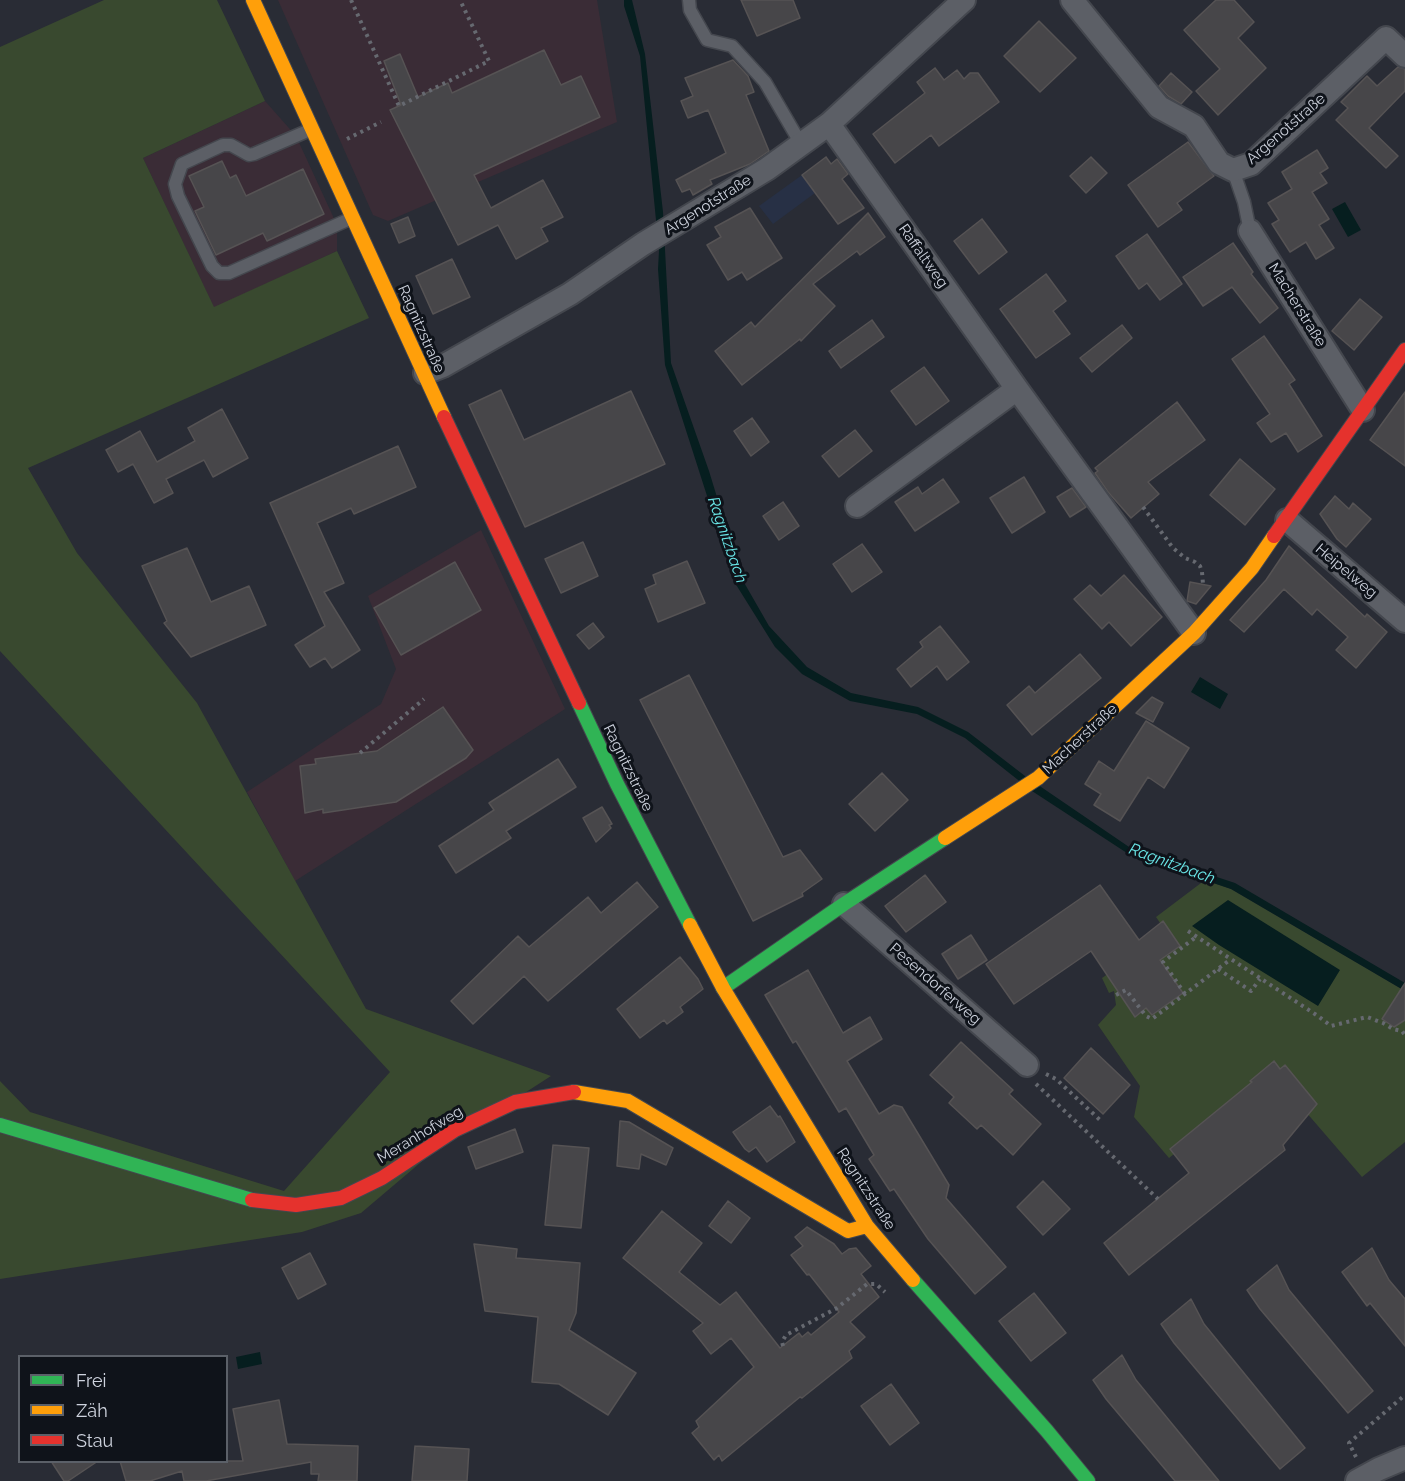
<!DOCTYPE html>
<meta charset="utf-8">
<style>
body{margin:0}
#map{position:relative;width:1405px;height:1481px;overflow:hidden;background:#292c35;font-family:Raleway,sans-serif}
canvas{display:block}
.legend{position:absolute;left:18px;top:1355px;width:210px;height:108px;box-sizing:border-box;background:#0f131a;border:2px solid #5b6068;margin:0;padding:8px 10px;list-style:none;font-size:18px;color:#ced3de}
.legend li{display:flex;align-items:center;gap:12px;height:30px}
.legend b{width:30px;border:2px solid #5b6068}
</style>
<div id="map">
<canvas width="1405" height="1481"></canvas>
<ul class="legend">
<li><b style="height:8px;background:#30b455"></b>Frei</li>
<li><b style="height:8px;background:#ff9f0a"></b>Zäh</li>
<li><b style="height:8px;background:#e5322d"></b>Stau</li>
</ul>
</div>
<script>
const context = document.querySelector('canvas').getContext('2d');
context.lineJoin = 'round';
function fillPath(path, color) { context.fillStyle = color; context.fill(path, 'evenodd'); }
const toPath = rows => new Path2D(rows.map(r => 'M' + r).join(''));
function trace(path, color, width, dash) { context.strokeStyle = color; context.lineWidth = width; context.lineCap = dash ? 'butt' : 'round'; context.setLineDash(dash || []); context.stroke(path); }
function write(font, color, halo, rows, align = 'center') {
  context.font = font + ' Raleway,sans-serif'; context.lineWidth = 6; context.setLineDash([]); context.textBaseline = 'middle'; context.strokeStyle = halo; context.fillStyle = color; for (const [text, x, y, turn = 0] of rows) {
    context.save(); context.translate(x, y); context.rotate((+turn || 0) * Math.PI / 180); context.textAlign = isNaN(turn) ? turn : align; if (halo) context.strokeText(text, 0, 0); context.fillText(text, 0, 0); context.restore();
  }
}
const commercial = toPath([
 [278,0,597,0,617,122,388,221,373,215],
 [265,101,296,136,337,225,337,251,214,308,143,158],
 [481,530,565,709,295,881,247,792,381,704,396,669,368,596]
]);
const built = toPath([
 [802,175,815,193,773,224,759,206]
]);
const green = toPath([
 [104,0,217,0,265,101,143,158,214,307,337,251,369,318,28,468,77,553,197,703,366,1009,551,1076,433,1152,361,1213,302,1232,0,1279,0,1081,30,1112,284,1191,390,1072,0,651,0,47],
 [1205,880,1231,889,1405,991,1405,1142,1362,1177,1274,1075,1169,1158,1134,1117,1140,1086,1098,1025,1116,1005,1114,991,1109,993,1102,978,1167,933,1156,917]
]);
const water = toPath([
 [624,0,632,0,645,54,663,212,671,363,709,471,742,579,769,626,807,667,851,693,918,707,968,732,1025,776,1132,849,1235,883,1405,983,1405,991,1231,889,1130,855,1032,791,965,738,917,714,850,701,802,674,775,647,735,583,665,365,658,269,659,251,640,56,624,6],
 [1345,202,1361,230,1348,237,1332,209],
 [1200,677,1228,694,1220,709,1191,692],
 [1228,900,1340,970,1318,1006,1219,945,1192,926],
 [260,1352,262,1364,238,1369,236,1357]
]);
const building = toPath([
 [741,0,793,0,800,18,757,36,741,0],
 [1216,0,1234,0,1254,22,1238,38,1266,68,1218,115,1196,91,1220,69,1184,30,1216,0],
 [1039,21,1076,58,1040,92,1004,56,1039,21],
 [544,50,561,85,581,76,600,117,474,175,491,208,543,180,563,217,541,228,548,241,516,259,498,225,458,245,390,110,401,105,384,61,400,54,418,97,448,83,452,93,544,50],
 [733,60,748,76,754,92,746,95,769,151,750,164,710,180,712,184,693,195,690,189,682,192,676,180,726,153,708,110,688,118,681,101,693,96,685,78,733,60],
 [1398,67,1405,69,1405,91,1369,128,1398,156,1386,168,1336,120,1348,108,1341,102,1367,76,1377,86,1398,67],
 [935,68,944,80,957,70,964,79,970,73,978,73,999,102,939,146,931,135,895,163,873,134,925,93,917,82,935,68],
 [1171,73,1192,92,1181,104,1168,96,1159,86,1171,73],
 [1188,142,1214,176,1177,203,1182,210,1158,227,1128,185,1188,142],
 [1317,150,1328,168,1320,173,1327,183,1312,192,1329,219,1319,225,1334,248,1316,259,1306,242,1290,252,1272,224,1279,220,1268,203,1292,189,1282,172,1317,150],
 [826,157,831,164,837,159,848,174,842,179,864,208,838,224,802,175,826,157],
 [1091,157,1107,173,1086,193,1070,176,1091,157],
 [222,161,230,178,236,175,246,196,303,169,324,214,267,241,263,233,216,255,195,211,204,207,189,176,222,161],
 [750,208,782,258,747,280,742,272,728,280,707,245,721,237,715,227,750,208],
 [868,213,885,237,860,255,857,251,813,284,835,306,801,341,800,339,742,385,715,351,751,322,755,327,868,213],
 [408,217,415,236,399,243,391,224,408,217],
 [982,219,1007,252,979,274,954,241,982,219],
 [1147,234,1182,284,1160,300,1147,283,1139,289,1116,256,1147,234],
 [1233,243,1253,272,1251,274,1278,308,1260,323,1232,287,1203,306,1183,277,1233,243],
 [452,259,470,297,433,314,416,276,452,259],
 [1046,274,1066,301,1053,311,1070,334,1036,358,1000,309,1046,274],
 [1360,299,1382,317,1354,350,1332,331,1360,299],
 [872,320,884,337,841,368,829,351,872,320],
 [1122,325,1132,338,1092,372,1080,358,1122,325],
 [1264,336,1295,380,1289,384,1322,436,1298,452,1286,433,1271,442,1257,423,1270,414,1232,359,1264,336],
 [924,367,949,401,916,425,891,391,924,367],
 [501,390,524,440,631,391,665,464,525,527,469,405,501,390],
 [1405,392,1405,466,1370,440,1405,392],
 [1177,402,1205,440,1148,482,1159,494,1131,518,1108,492,1095,473,1098,471,1095,468,1177,402],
 [222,409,248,458,213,477,204,460,166,479,173,493,154,503,133,464,118,472,106,450,140,431,157,462,195,441,188,428,222,409],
 [752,418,769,442,751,456,734,431,752,418],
 [855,430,872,451,839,477,822,456,855,430],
 [398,446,416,487,354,514,351,508,317,523,344,583,324,592,360,650,332,668,325,658,310,667,295,645,325,626,270,503,398,446],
 [1240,459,1275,489,1245,525,1210,495,1240,459],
 [1024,477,1045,512,1012,533,990,498,1024,477],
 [943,479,959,502,915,531,895,502,918,487,922,494,943,479],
 [1072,488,1086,507,1070,517,1057,497,1072,488],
 [1335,496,1349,509,1353,503,1371,519,1346,547,1337,539,1320,514,1335,496],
 [783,502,799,526,779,540,763,516,783,502],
 [583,542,598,576,561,593,545,559,583,542],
 [862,544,882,572,852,592,833,564,862,544],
 [1289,546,1365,617,1367,614,1387,632,1356,668,1336,650,1348,637,1317,609,1312,615,1284,589,1244,632,1230,620,1266,580,1289,546],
 [187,548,211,602,249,586,266,625,191,657,164,623,167,621,142,566,187,548],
 [687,561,705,603,658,622,645,589,656,584,653,575,687,561],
 [455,562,481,610,401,655,374,608,455,562],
 [1124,575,1162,617,1131,646,1109,622,1102,629,1074,599,1090,585,1101,596,1124,575],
 [1190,582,1211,586,1196,604,1187,601,1190,582],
 [593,623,604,637,589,649,577,635,593,623],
 [940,626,969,662,947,680,937,666,911,687,897,669,923,647,920,642,940,626],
 [1080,654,1101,678,1032,735,1007,705,1029,686,1035,693,1080,654],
 [689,675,783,857,800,850,822,879,802,893,803,896,753,921,640,700,689,675],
 [1152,697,1163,703,1153,722,1136,713,1152,697],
 [443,707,473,750,466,758,396,802,323,813,323,809,305,813,300,766,316,764,315,759,377,751,443,707],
 [1146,721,1189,748,1164,788,1148,777,1120,821,1094,805,1101,794,1085,784,1099,761,1114,771,1146,721],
 [558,759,576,787,506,831,511,838,456,873,439,846,494,810,489,803,558,759],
 [882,773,908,800,875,831,849,804,882,773],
 [602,807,612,824,609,825,611,828,596,842,583,818,602,807],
 [925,875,946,902,906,932,885,906,925,875],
 [637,882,658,907,548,1001,524,976,473,1024,451,1001,518,936,529,947,588,897,601,913,637,882],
 [1100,885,1139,940,1163,921,1180,946,1160,960,1183,993,1152,1015,1146,1008,1135,1017,1091,951,1014,1004,986,964,1100,885],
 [971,935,987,960,958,979,942,954,971,935],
 [680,957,698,979,703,989,680,1007,683,1012,667,1024,664,1020,640,1038,617,1009,680,957],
 [808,970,843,1033,870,1017,882,1039,847,1061,879,1114,894,1105,902,1107,949,1185,946,1198,1006,1267,975,1294,928,1239,894,1189,890,1191,869,1159,874,1155,846,1108,839,1112,796,1041,793,1043,765,995,808,970],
 [1405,983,1405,1020,1394,1027,1382,1019,1405,983],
 [961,1042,1013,1090,1009,1094,1041,1124,1013,1155,981,1125,977,1129,949,1103,954,1097,930,1075,961,1042],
 [1091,1048,1130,1085,1103,1114,1064,1078,1091,1048],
 [1274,1061,1280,1069,1285,1065,1317,1104,1283,1145,1285,1150,1129,1275,1104,1243,1189,1173,1170,1149,1252,1082,1250,1081,1274,1061],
 [770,1106,778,1117,780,1116,795,1142,767,1162,756,1147,749,1152,745,1149,733,1132,770,1106],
 [620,1121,629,1122,673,1148,666,1165,641,1154,639,1169,617,1166,620,1121],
 [515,1129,523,1152,476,1169,468,1147,515,1129],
 [553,1145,589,1148,581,1228,545,1225,553,1145],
 [1043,1181,1070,1209,1043,1235,1017,1207,1043,1181],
 [728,1201,750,1218,731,1243,709,1226,728,1201],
 [662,1211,702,1243,679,1272,720,1305,736,1292,780,1348,799,1333,802,1337,808,1332,811,1335,839,1312,809,1274,807,1275,791,1255,803,1246,795,1237,807,1227,834,1244,842,1254,849,1249,856,1248,871,1266,861,1274,879,1297,850,1322,865,1337,849,1351,852,1358,802,1398,800,1397,722,1461,719,1455,714,1460,692,1433,699,1427,696,1421,754,1367,731,1338,711,1354,693,1331,703,1323,623,1258,662,1211],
 [474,1244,517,1249,516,1258,580,1263,576,1313,569,1330,636,1373,608,1415,559,1384,532,1382,538,1317,485,1311,474,1244],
 [1372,1248,1389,1280,1405,1299,1405,1346,1370,1303,1367,1306,1342,1272,1372,1248],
 [310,1253,326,1284,298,1299,282,1268,310,1253],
 [1277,1265,1289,1290,1373,1391,1348,1413,1260,1309,1247,1290,1277,1265],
 [1034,1293,1066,1333,1031,1361,999,1321,1034,1293],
 [1191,1299,1204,1324,1305,1448,1280,1469,1174,1343,1161,1324,1191,1299],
 [1122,1355,1136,1380,1219,1481,1175,1481,1106,1399,1093,1380,1122,1355],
 [891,1384,919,1423,890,1445,861,1406,891,1384],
 [279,1400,287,1444,358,1446,357,1481,318,1481,319,1474,311,1474,311,1462,206,1481,184,1481,182,1471,150,1481,126,1481,120,1461,243,1461,233,1409,279,1400],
 [415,1446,469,1449,467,1481,412,1481,415,1446],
 [51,1461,98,1461,68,1481,64,1481,51,1461]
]);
const path = toPath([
 [351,0,399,106,489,61,460,0],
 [347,139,381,122],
 [1143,507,1173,548,1185,558,1195,562,1200,566,1202,572,1203,584],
 [360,753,424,699],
 [1188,931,1318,1016,1331,1026,1367,1017,1383,1023,1393,1029,1402,1031,1405,1035],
 [1218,969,1251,991,1260,979],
 [1185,994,1163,962,1196,937],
 [1116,995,1126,990,1146,1016,1152,1019,1231,959],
 [1046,1074,1056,1079,1100,1120],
 [1036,1084,1158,1199],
 [783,1346,782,1342,786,1335,837,1308,867,1284,876,1284,885,1292],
 [1356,1457,1349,1443,1405,1395]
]);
const lane = toPath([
 [689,0,690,10,707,40,732,46,765,82,801,144],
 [312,129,254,154,249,155,231,145,223,145,182,164,175,184,178,196,212,266,219,273,229,273,352,218],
 [1233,170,1244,202,1250,231]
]);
const street = toPath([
 [1072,0,1159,107,1194,126,1219,163,1233,170,1251,164,1386,38,1405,56],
 [829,124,1017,389,1194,633],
 [1250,231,1363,410],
 [425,373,443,366,570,294,643,244,767,169,829,124,964,0],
 [857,506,1017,389],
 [1287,520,1405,621],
 [844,904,1027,1065],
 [1357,1481,1379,1469,1405,1458]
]);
const fast = toPath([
 [579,703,617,784,690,925],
 [723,988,844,904,945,838],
 [0,1125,252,1200],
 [913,1280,1047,1431,1088,1481]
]);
const slow = toPath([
 [253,0,444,417],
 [945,838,1038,778,1194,633,1252,568,1274,536],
 [690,925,723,988,867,1226,913,1280],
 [574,1092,628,1101,848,1231,867,1226]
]);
const jam = toPath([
 [444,417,579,703],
 [1274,536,1405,350],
 [252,1200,296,1205,341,1198,382,1178,455,1130,515,1102,574,1092]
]);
const streetNames = [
 ["Argenotstraße",1286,129,-41],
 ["Argenotstraße",708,205,-32],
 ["Raffaltweg",923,256,55],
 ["Macherstraße",1297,305,58],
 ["Ragnitzstraße",421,329,66],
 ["Heipelweg",1346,571,40],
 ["Macherstraße",1080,739,-43],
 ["Ragnitzstraße",628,768,64],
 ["Pesendorferweg",935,984,41],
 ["Meranhofweg",420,1135,-31],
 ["Ragnitzstraße",866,1189,57]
];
const waterNames = [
 ["Ragnitzbach",727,540,71],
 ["Ragnitzbach",1172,864,20]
];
fillPath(commercial, '#3a2c36');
fillPath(built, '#273045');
fillPath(green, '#39492f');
fillPath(water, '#061e1f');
fillPath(building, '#474649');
trace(building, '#565354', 1.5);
trace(lane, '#44474e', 15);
trace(street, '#44474e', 26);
trace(fast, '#44474e', 16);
trace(slow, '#44474e', 16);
trace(jam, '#44474e', 16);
trace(path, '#666970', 4, [3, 4.5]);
trace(lane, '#5c5f66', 12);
trace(street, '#5c5f66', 22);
trace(fast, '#30b455', 14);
trace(slow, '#ff9f0a', 14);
trace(jam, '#e5322d', 14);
write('15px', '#ced3de', '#0f131a', streetNames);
write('italic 16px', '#6ae7e8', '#0f131a', waterNames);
</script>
